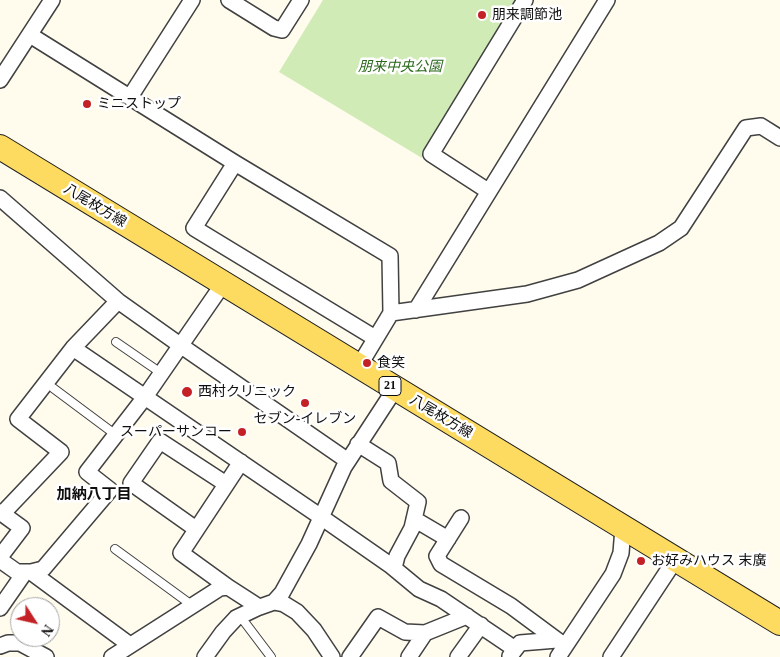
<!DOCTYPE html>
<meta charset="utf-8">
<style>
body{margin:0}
#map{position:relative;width:780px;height:657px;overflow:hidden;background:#fffcee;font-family:"Times New Roman",serif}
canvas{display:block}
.north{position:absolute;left:10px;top:597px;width:50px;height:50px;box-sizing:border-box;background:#fff;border:1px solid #9f9f9f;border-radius:50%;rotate:125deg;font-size:14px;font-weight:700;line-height:20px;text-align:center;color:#0e0e0e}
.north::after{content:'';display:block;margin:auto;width:18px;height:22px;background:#c32125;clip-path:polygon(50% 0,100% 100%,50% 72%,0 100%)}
</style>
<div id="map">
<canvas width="780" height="657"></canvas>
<div class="north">N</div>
</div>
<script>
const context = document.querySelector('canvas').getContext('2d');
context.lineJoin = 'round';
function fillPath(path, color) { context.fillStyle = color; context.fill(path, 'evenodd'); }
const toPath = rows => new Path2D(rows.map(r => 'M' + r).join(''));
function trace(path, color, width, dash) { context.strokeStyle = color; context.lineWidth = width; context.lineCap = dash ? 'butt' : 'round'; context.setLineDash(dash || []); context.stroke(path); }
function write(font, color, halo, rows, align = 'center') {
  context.font = font + ' "Times New Roman","Noto Sans JP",serif'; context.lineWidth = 5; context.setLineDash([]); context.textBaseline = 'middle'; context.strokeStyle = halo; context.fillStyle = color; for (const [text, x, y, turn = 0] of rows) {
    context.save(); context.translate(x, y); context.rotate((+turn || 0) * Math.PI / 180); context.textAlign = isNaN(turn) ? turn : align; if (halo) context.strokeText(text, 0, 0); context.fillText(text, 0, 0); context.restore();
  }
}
const green = toPath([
 [323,0,519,0,422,158,279,72]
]);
const lane = toPath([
 [116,342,161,373],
 [53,388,116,435],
 [115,549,193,606],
 [240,616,271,657]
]);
const street = toPath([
 [229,0,274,28,282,30,301,0],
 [30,35,235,163,390,256,391,313],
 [0,80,52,0],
 [130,97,192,0],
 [235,163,194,228,375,338],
 [488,191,431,154,525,0],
 [0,198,118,301,180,345,348,461],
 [416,310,607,0],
 [73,348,321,517,390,565,419,589,441,599,515,649],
 [359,366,391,313,527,294,578,280,659,243,681,228,746,128,761,126,780,138],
 [358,444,388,463,391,481,418,502,412,528,397,556,394,568],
 [0,512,22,528,0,557],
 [2,514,61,452,18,419,73,348,118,301],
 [461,518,437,556,441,564,511,606,565,646],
 [414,519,448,539],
 [196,529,131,483,160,441,226,484],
 [0,560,17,572,31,572,130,645],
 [31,572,43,569,110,490,87,472,145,397,223,284],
 [228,587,181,553,241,462],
 [274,602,284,604,297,612,314,630,332,657],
 [0,608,25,572],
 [0,646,8,643,20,643,46,657],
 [510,656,520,643,557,640],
 [112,657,220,588,228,587,259,607],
 [205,657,223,632,236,618,257,608,274,602,282,593,309,544,344,467,395,389],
 [350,657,378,617,405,632,425,633,467,616],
 [409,657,425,633],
 [458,657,481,625],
 [558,657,613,574,621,553,623,528],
 [611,657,675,560]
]);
const primary = toPath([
 [0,147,780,623]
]);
const markers = [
 [482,15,5,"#c32125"],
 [87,104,5,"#c32125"],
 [367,363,5,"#c32125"],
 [187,392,6,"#c32125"],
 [305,403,5,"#c32125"],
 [242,432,5,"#c32125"],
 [641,561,5,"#c32125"]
];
const shields = [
 [390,386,22]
];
const shieldNames = [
 ["21",390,386]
];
const poiNames = [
 ["朋来調節池",492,15],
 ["ミニストップ",97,104],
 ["食笑",377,363],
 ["西村クリニック",198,392],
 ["セブン-イレブン",305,419,"center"],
 ["スーパーサンコー",232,432,"right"],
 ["お好みハウス 末廣",651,561]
];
const parkNames = [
 ["朋来中央公園",400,67]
];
const streetNames = [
 ["八尾枚方線",95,206,31],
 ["八尾枚方線",441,417,31]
];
const neighbourhoodNames = [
 ["加納八丁目",94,495]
];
fillPath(green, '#d0ebb6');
trace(lane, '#414141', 10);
trace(street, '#414141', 18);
trace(primary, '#1f1f1f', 26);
trace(lane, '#fff', 8);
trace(street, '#fff', 15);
trace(primary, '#fdda60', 24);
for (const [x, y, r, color] of markers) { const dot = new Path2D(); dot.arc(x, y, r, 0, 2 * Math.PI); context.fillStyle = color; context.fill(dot); trace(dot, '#fff', 2); }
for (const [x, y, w] of shields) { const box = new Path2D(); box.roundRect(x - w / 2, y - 9.5, w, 19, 4); context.fillStyle = '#fff'; context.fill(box); trace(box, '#0e0e0e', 1); }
write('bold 12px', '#0e0e0e', null, shieldNames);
write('14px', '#0e0e0e', '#fff', poiNames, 'left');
write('italic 14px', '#2a681b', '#fff', parkNames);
write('14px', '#0e0e0e', '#fff', streetNames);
write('bold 15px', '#0e0e0e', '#fff', neighbourhoodNames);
</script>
